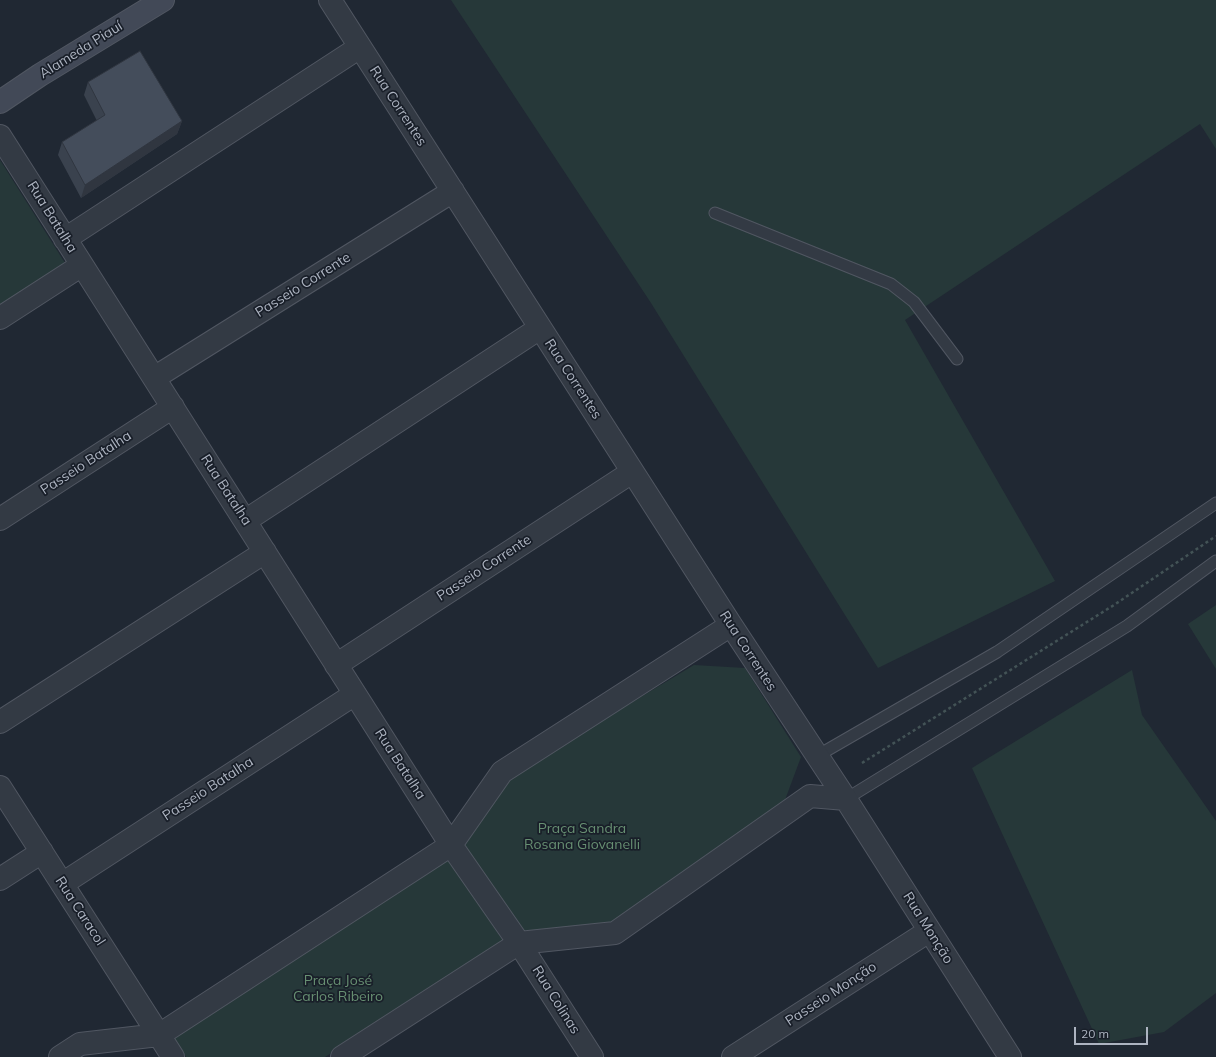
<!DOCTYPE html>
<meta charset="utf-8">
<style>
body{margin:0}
#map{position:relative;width:1216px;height:1057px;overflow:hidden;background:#202833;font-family:Mulish,sans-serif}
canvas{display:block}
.scale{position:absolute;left:1074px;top:1027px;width:74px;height:18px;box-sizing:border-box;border:2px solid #adb4c1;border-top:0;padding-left:5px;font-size:12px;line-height:14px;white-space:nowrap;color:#adb4c1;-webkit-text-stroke:3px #191f29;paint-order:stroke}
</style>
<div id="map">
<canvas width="1216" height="1057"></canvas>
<div class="scale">20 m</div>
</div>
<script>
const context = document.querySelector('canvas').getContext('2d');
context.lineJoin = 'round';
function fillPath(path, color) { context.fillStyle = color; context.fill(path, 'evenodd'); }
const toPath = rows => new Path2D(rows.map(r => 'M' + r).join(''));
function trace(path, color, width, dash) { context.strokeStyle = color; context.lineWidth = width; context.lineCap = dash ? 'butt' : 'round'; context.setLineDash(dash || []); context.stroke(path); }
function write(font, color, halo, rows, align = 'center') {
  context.font = font + ' Mulish,sans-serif'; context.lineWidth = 3.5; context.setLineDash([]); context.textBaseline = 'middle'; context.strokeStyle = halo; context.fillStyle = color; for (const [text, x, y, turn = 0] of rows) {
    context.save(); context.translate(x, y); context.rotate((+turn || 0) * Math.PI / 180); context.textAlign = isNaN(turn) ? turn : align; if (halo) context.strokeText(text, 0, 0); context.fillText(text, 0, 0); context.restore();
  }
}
const green = toPath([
 [451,0,1216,0,1216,149,1200,124,905,320,1055,581,878,668,651,303],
 [0,160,65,263,0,306],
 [1216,605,1216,669,1188,624],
 [694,665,745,668,801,757,782,808,612,925,522,931,464,846,506,778],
 [1132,670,1142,715,1216,821,1216,993,1164,1032,1099,1044,972,768],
 [449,857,503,941,325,1057,186,1057,173,1036]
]);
const path = toPath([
 [862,763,1114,605,1216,536]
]);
const lane = toPath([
 [715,213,891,284,914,302,957,359],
 [817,756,997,652,1216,503],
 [846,799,1127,626,1216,561]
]);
const street = toPath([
 [330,0,731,625,849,804,1010,1057],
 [0,136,451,845,519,943,592,1057],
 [65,239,360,47],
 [0,318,82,265],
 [154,378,453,191],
 [0,519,173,407],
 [245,521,540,328],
 [336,665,632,472],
 [0,722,265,552],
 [0,787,173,1057],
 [0,879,42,852],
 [62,884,355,694],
 [60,1057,80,1044,159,1035,451,845,502,772,731,625],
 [342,1057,519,943,615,933,810,796,846,799],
 [733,1057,929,931]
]);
const secondary = toPath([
 [0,102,40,75,163,0]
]);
const wall = toPath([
 [88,82,182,121,177,134,81,198,58,155,62,142,97,121,84,95]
]);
const shadedWall = toPath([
 [182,121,177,134,81,198,85,185]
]);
const building = toPath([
 [140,51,182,121,85,185,62,142,105,115,88,82,140,51]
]);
const streetNames = [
 ["Alameda Piauí",81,50,-32],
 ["Rua Correntes",398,106,57],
 ["Rua Batalha",52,217,58],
 ["Passeio Corrente",303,285,-32],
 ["Rua Correntes",573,379,57],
 ["Passeio Batalha",86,463,-33],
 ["Rua Batalha",226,490,57],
 ["Passeio Corrente",484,568,-33],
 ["Rua Correntes",748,651,57],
 ["Rua Batalha",400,764,57],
 ["Passeio Batalha",208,789,-33],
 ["Rua Caracol",80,911,57],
 ["Rua Monção",928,928,58],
 ["Passeio Monção",831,994,-33],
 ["Rua Colinas",556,1000,58]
];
const parkNames = [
 ["Praça Sandra",582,829],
 ["Rosana Giovanelli",582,845],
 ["Praça José",338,981],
 ["Carlos Ribeiro",338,997]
];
fillPath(green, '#263839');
trace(lane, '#515762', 13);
trace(street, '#515762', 24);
trace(secondary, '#515762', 24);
trace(path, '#435356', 2.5, [3, 3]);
trace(lane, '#333a44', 11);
trace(street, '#333a44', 22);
trace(secondary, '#424957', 22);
fillPath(wall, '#3a424e');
fillPath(shadedWall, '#303640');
fillPath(building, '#444d5b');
trace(building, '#303640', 1);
write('14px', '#adb4c1', '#191f29', streetNames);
write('14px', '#678f72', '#191f29', parkNames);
</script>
